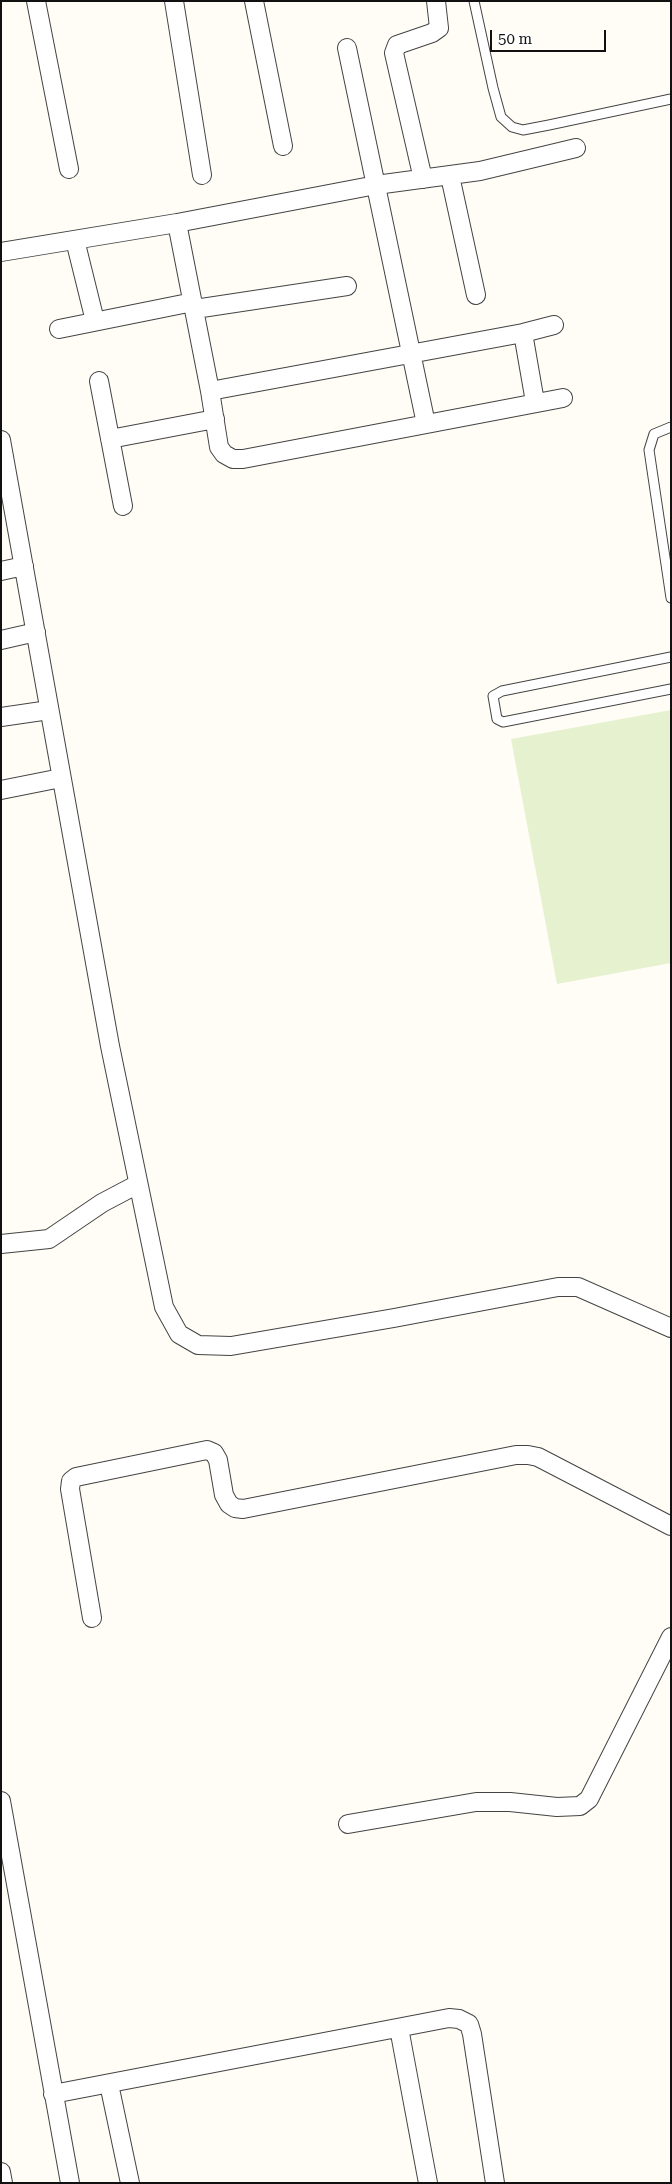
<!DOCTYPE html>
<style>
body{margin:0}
#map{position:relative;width:672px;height:2184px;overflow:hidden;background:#fffdf5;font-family:"Roboto Serif",serif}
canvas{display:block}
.frame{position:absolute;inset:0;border:2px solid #111;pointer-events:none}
.scale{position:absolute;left:490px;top:30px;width:116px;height:22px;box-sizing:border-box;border:2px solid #111;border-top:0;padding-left:6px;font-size:15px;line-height:18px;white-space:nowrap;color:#111;-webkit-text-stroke:4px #fff;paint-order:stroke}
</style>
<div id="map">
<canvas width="672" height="2184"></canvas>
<div class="frame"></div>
<div class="scale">50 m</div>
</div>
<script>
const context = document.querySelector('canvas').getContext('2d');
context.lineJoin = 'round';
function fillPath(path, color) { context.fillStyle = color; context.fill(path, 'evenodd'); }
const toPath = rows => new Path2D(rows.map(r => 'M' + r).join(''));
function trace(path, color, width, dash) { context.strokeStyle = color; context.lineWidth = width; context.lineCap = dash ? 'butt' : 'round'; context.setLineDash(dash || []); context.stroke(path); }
const pitch = toPath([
 [671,710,671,963,557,984,511,739]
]);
const service = toPath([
 [474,1,493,88,501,117,512,127,523,130,549,125,671,99],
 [671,427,654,434,649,450,671,598],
 [671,657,502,691,493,696,497,719,503,722,671,689]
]);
const minor = toPath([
 [36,1,69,169],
 [174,1,202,175],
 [254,1,283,146],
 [347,48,426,424],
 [450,176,476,295],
 [423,179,394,53,397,45,432,33,439,28,436,1],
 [177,223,210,391,219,447,224,454,233,459,243,459,563,398],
 [75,240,95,321],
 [1,252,177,223,376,185,480,171,576,148],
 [195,309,347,286],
 [59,329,193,302],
 [523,333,535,402],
 [99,381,123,506],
 [210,391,523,333,554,325],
 [110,439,215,419],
 [1,440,110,1046,164,1307,179,1334,198,1345,231,1346,394,1318,558,1287,578,1287,671,1328],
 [1,571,24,566],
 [1,640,36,632],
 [1,717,49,710],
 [1,790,61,778],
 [1,1244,49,1239,102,1203,138,1184],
 [92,1618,70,1489,71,1481,76,1477,207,1450,214,1453,218,1460,224,1495,229,1504,235,1508,243,1509,516,1455,528,1455,538,1457,671,1526],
 [1,1801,70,2183],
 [348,1824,476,1802,510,1802,557,1807,580,1806,589,1799,671,1637],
 [399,2028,428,2183],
 [109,2084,130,2183],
 [53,2094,449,2018,459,2019,469,2024,472,2034,495,2183],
 [1,2172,3,2183]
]);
fillPath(pitch, '#e6f2cf');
trace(service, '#444', 11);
trace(minor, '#444', 20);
trace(service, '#fff', 9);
trace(minor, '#fff', 18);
</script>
